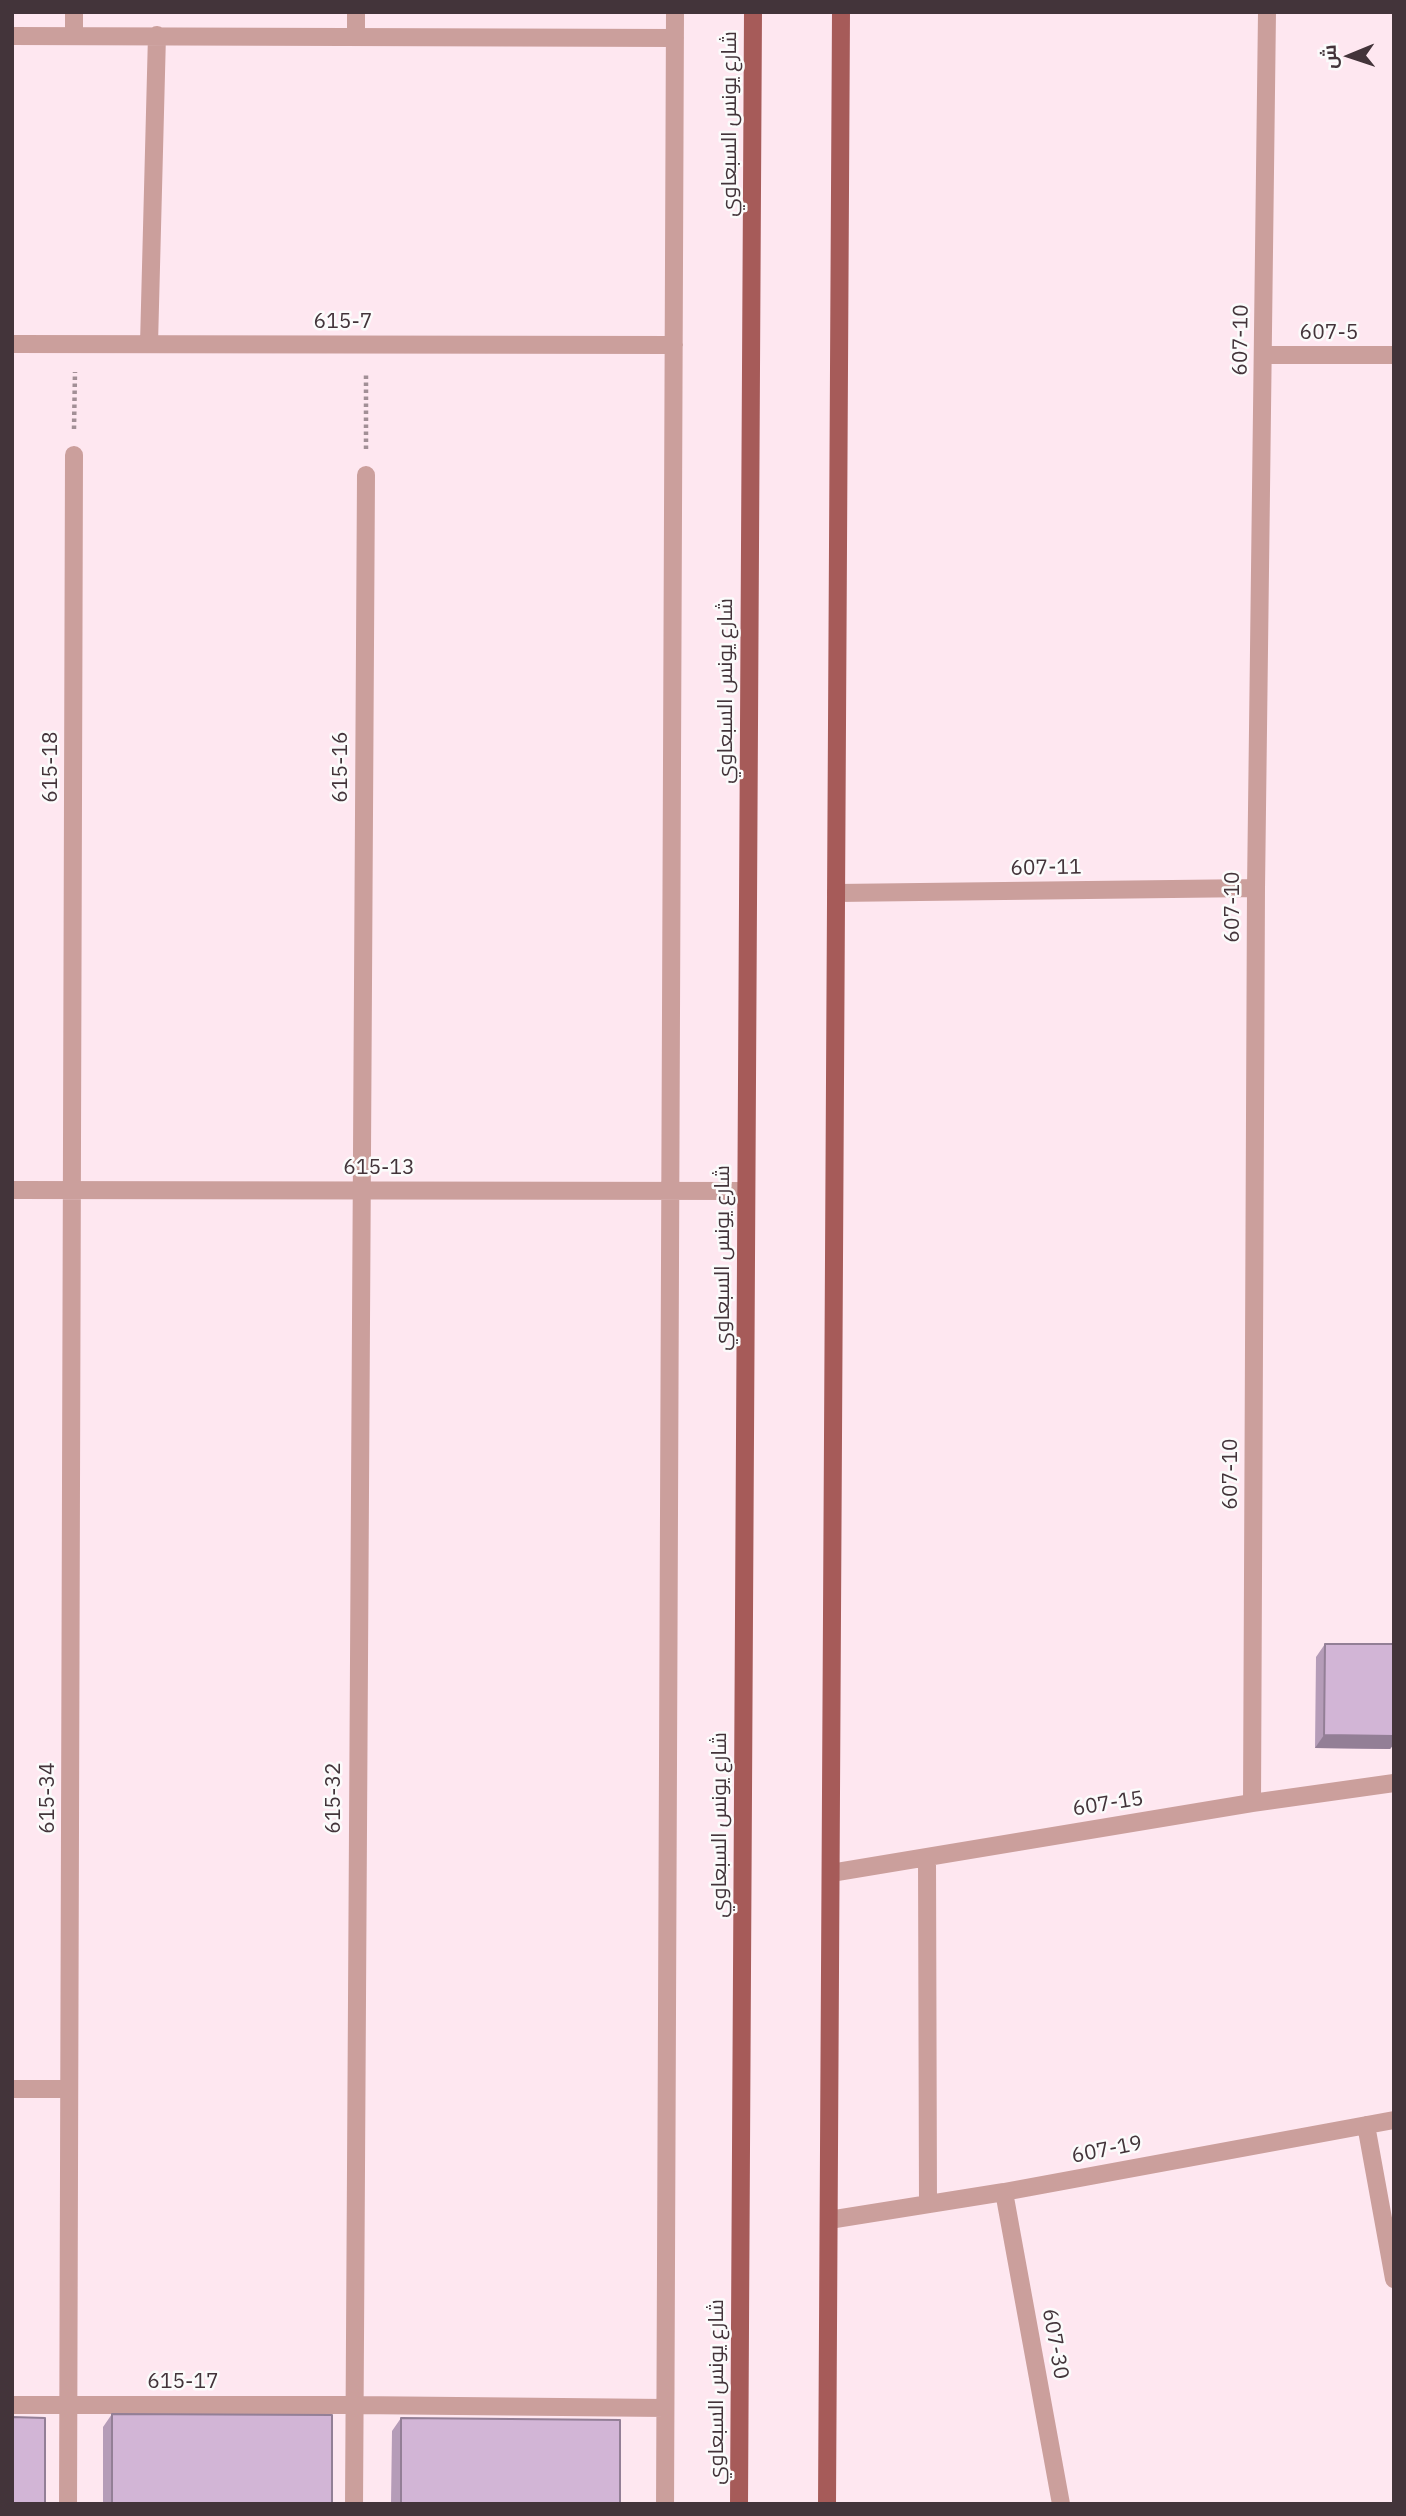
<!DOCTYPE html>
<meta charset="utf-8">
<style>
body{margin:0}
#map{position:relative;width:1406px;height:2516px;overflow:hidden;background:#fee7f0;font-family:"IBM Plex Sans",Cairo,sans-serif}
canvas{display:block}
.frame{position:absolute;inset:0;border:14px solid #43343a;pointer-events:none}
.north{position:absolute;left:1315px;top:21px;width:70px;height:70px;-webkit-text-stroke:5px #fbfbfb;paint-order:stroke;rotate:268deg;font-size:19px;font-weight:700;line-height:28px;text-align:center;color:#43343a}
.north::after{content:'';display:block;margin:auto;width:24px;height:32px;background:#43343a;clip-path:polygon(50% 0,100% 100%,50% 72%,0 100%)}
</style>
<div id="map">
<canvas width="1406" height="2516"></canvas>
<div class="frame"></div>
<div class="north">ش</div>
</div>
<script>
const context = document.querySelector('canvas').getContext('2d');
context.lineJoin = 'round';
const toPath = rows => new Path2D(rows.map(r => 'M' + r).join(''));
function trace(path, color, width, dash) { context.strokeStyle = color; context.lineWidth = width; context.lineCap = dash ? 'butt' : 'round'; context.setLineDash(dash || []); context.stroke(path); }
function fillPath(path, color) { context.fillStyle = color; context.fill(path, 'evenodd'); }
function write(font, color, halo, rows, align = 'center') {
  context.font = font + ' "IBM Plex Sans",Cairo,sans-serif'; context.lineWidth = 5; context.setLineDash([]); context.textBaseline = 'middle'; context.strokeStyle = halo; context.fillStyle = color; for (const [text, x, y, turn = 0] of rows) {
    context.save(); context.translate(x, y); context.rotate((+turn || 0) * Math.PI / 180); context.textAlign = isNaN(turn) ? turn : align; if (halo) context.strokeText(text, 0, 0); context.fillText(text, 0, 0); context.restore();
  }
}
const path = toPath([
 [74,429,75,372],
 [366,449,366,374]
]);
const minor = toPath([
 [12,36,675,38],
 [74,36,74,12],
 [356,36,356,12],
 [12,344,674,345],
 [149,344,157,35],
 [1263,355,1394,355],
 [836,893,1256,888],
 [12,1190,746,1191],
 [1252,1803,1256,888,1267,12],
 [927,1857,928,2204],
 [831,1873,1252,1803,1394,1783],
 [12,2089,69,2089],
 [1366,2125,1394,2279],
 [1004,2192,1061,2504],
 [829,2220,1004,2192,1394,2120],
 [12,2405,354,2405,665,2408],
 [68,2504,74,455],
 [354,2504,366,475],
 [665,2504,675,12]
]);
const major = toPath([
 [739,2504,753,12],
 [827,2504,841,12]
]);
const wall = toPath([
 [1325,1644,1394,1644,1394,1744,1390,1749,1315,1748,1316,1657],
 [112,2414,332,2504,103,2504,103,2427],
 [401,2418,620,2504,391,2504,392,2431]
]);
const shadedWall = toPath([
 [1324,1735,1394,1736,1394,1744,1390,1749,1315,1748]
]);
const building = toPath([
 [1325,1644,1394,1644,1394,1736,1324,1735,1325,1644],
 [112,2414,332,2415,332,2504,112,2504,112,2414],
 [12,2417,45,2418,45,2504,12,2504,12,2417],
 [401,2418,620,2420,620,2504,401,2504,401,2418]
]);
const streetNames = [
 ["شارع يونس السبعاوي",730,124,-90],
 ["615-7",343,322],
 ["607-5",1329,333],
 ["607-10",1241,340,-89],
 ["شارع يونس السبعاوي",726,691,-90],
 ["615-18",51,767,-90],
 ["615-16",341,767,-90],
 ["607-11",1046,868,-1],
 ["607-10",1233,907,-90],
 ["615-13",379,1168],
 ["شارع يونس السبعاوي",723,1258,-90],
 ["607-10",1231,1474,-90],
 ["615-34",48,1798,-90],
 ["615-32",334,1798,-90],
 ["607-15",1108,1804,-9],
 ["شارع يونس السبعاوي",720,1825,-90],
 ["607-19",1107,2150,-11],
 ["607-30",1055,2344,80],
 ["615-17",183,2382],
 ["شارع يونس السبعاوي",717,2392,-90]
];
trace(path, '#a28f96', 4.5, [3.5, 3.5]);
trace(minor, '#cb9f9c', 18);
trace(major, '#a65b59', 18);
fillPath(wall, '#b59cb8');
fillPath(shadedWall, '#937f96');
fillPath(building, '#d2b5d6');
trace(building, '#937f96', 2);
write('21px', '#43343a', '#fbfbfb', streetNames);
</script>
